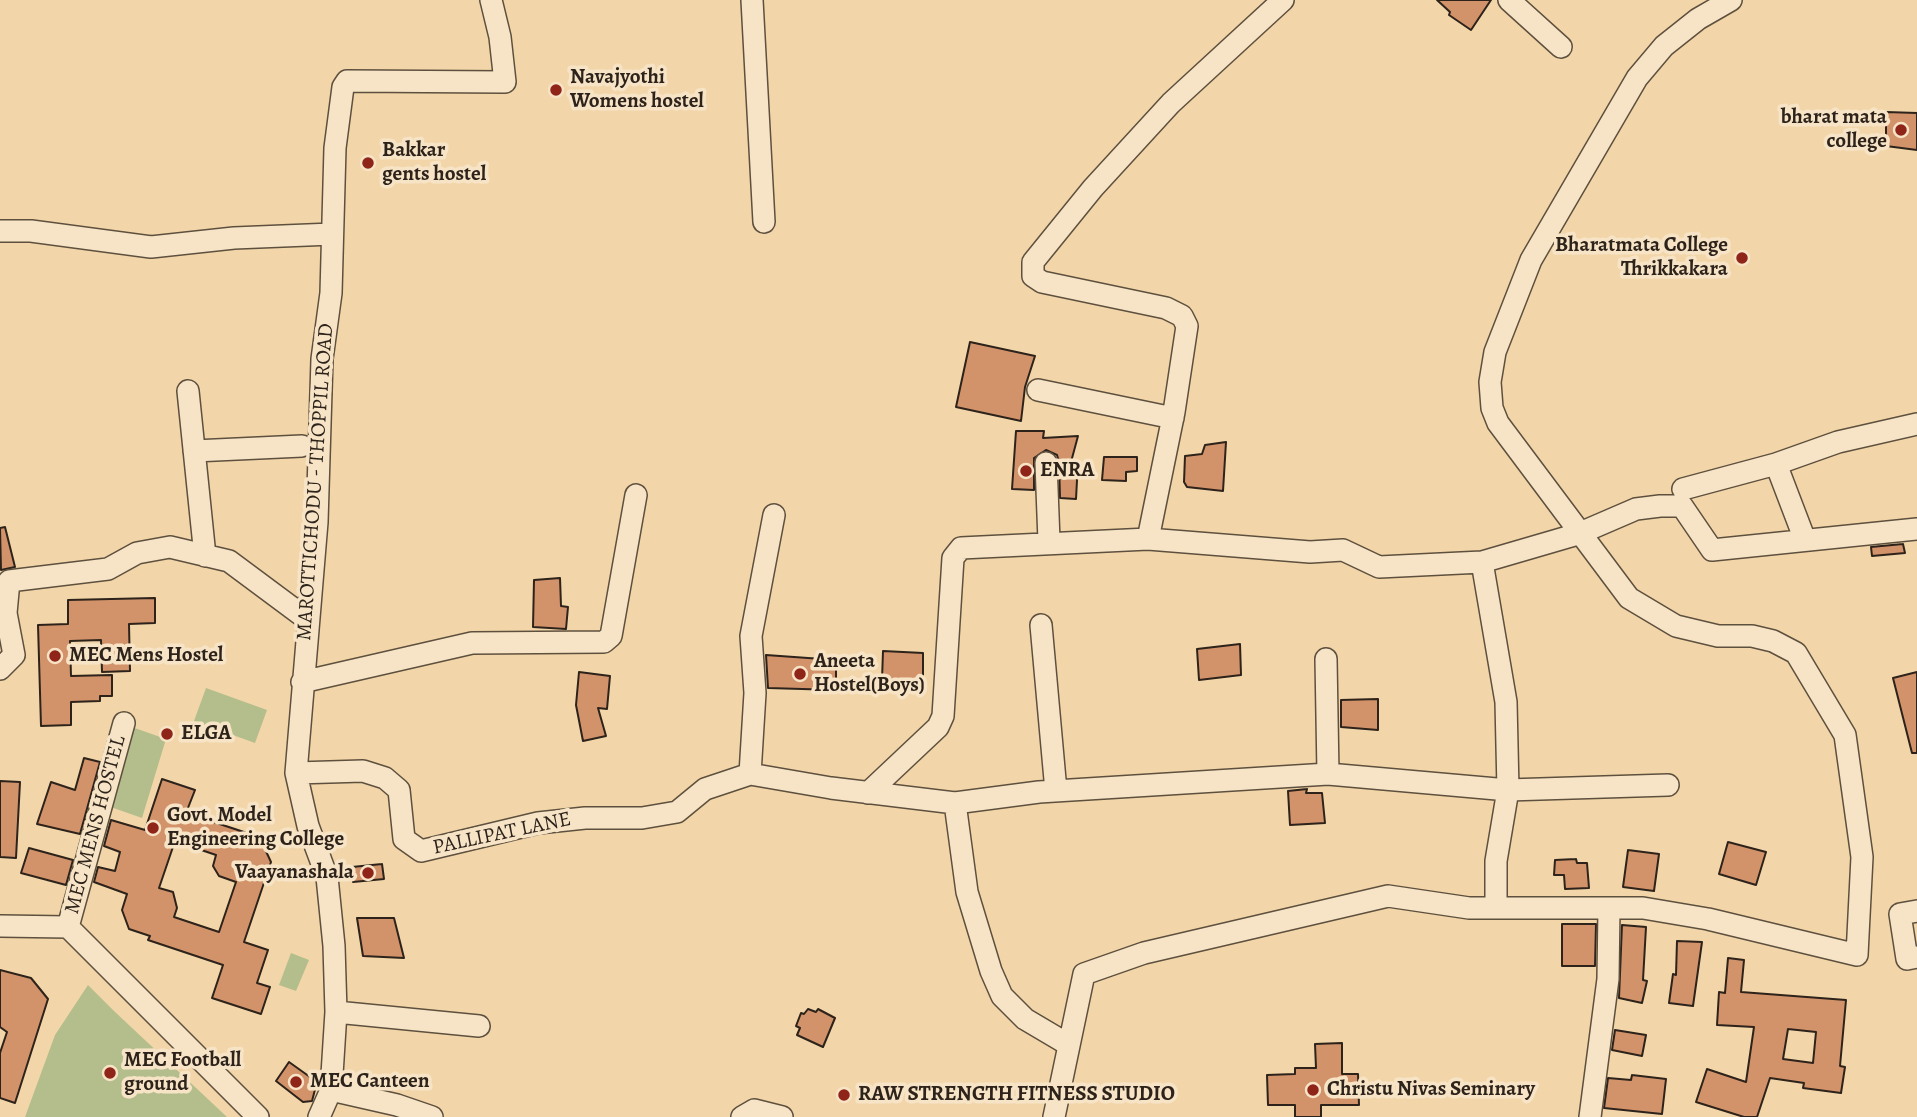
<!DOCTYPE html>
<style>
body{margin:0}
canvas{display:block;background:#f2d5a8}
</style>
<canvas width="1917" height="1117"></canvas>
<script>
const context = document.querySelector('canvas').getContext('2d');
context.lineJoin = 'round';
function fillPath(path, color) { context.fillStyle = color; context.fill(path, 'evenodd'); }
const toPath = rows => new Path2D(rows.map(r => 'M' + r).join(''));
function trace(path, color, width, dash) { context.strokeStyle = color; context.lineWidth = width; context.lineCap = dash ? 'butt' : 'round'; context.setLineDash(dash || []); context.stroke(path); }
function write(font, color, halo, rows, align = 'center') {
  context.font = font + ' Alegreya,serif'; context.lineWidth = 7; context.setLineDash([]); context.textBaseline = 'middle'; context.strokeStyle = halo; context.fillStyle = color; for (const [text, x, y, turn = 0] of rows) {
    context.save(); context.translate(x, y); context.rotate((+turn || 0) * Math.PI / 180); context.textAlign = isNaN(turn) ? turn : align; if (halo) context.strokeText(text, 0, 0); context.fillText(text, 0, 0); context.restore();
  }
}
const green = toPath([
 [206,688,267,710,255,743,194,721],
 [129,726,166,739,142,818,105,805],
 [291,953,309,960,296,991,279,985],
 [88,985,114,1011,227,1117,25,1117,55,1035]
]);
const building = toPath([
 [1437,0,1491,0,1471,30,1449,15,1450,12,1437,0],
 [1886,112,1917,113,1917,150,1886,146,1886,112],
 [970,342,1035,356,1025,387,1021,421,956,407,970,342],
 [1016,431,1044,431,1043,438,1078,436,1071,462,1078,462,1076,499,1060,498,1059,462,1057,455,1046,450,1034,458,1034,490,1012,489,1016,431],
 [1226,442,1223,491,1187,487,1184,482,1185,456,1202,454,1205,445,1226,442],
 [1104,457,1137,457,1137,471,1126,472,1126,481,1102,480,1104,457],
 [5,527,15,567,1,570,0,528,5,527],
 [1903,544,1905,553,1872,556,1871,547,1903,544],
 [560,578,561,606,568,607,566,629,533,627,534,580,560,578],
 [155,598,155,623,129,624,130,671,102,672,101,640,70,641,71,676,112,675,112,696,100,696,100,701,71,702,71,725,41,726,38,625,68,624,68,600,155,598],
 [1240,644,1241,675,1199,680,1197,649,1240,644],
 [883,651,923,653,923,681,882,680,883,651],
 [766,655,836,660,836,690,768,688,766,655],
 [579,672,610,676,607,709,598,708,606,736,583,741,576,705,579,672],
 [1917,672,1917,753,1912,753,1893,678,1917,672],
 [1378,699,1378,730,1341,727,1341,700,1378,699],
 [84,758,100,762,80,834,37,824,51,782,75,790,84,758],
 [162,779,195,790,186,813,247,833,247,844,264,847,271,862,244,942,268,950,257,983,270,987,261,1014,212,998,223,965,148,940,150,936,129,929,122,910,127,894,94,882,98,867,115,871,120,852,104,846,111,820,145,830,162,779],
 [175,841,216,855,213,866,219,876,236,882,219,932,174,917,177,908,173,892,159,888,175,841],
 [0,781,20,782,16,858,0,857,0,781],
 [1307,789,1306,793,1322,793,1325,823,1290,825,1288,791,1307,789],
 [1728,842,1766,852,1756,885,1719,874,1728,842],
 [29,848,73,860,66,885,21,873,29,848],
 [1628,850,1659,854,1654,891,1623,887,1628,850],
 [1576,859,1577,863,1587,863,1589,888,1565,889,1564,875,1554,875,1555,860,1576,859],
 [382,864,384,879,353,882,352,867,382,864],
 [357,918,394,918,404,958,363,956,357,918],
 [1562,924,1596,924,1595,966,1562,966,1562,924],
 [1622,925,1646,927,1643,980,1647,981,1642,1003,1619,998,1622,925],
 [1677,941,1702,942,1693,1006,1669,1003,1673,974,1676,975,1677,941],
 [1728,958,1744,960,1741,992,1846,1000,1840,1066,1845,1067,1841,1093,1803,1088,1804,1083,1770,1078,1757,1117,1744,1117,1696,1102,1707,1069,1746,1082,1754,1027,1717,1025,1719,992,1725,993,1728,958],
 [1788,1029,1816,1032,1813,1063,1783,1059,1788,1029],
 [0,970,31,978,48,999,15,1103,0,1098,0,1053,7,1032,0,1027,0,970],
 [808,1009,816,1012,818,1009,835,1018,823,1047,797,1035,800,1028,796,1026,801,1013,804,1014,808,1009],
 [1615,1030,1646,1035,1642,1056,1612,1050,1615,1030],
 [1342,1043,1342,1074,1358,1074,1359,1105,1321,1105,1321,1117,1295,1117,1295,1105,1268,1105,1267,1075,1295,1074,1295,1068,1316,1068,1315,1044,1342,1043],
 [289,1062,317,1082,312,1101,303,1102,276,1081,289,1062],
 [1632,1075,1666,1079,1662,1114,1604,1108,1608,1078,1631,1080,1632,1075]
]);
const minor = toPath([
 [752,0,764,222],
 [1509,0,1561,47],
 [0,231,31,231,151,247,234,238,332,234],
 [1038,390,1173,418],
 [188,391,205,556],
 [194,451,302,446],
 [1046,463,1049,541],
 [1776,464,1805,540],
 [1683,489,1776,464,1838,442,1917,424],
 [1148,539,1174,412,1187,326,1182,316,1166,308,1042,282,1033,276,1033,262,1093,188,1171,103,1283,0],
 [1482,562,1506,702,1508,790,1496,861,1496,908],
 [1041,625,1056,791],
 [1326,659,1328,774],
 [0,669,14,655,6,613,9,581,108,569,137,553,170,547,229,561,307,619],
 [302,682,472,643,604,642,611,636,636,495],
 [296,773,363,771,385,778,399,790,404,839,421,851,538,823,585,818,642,818,677,812,705,789,750,774,831,788,955,803,1039,792,1328,774,1508,790,1668,785],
 [750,774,755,693,751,636,774,515],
 [868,793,938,727,943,716,953,558,961,548,1148,539,1310,552,1343,550,1379,567,1482,562,1578,534,1636,509,1660,506,1682,506,1712,550,1917,529],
 [955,803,967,892,991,971,1002,996,1025,1019,1069,1045],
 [1917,911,1900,914,1907,959,1917,957],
 [0,926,68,927,258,1117],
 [68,927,124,723],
 [336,1012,479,1026],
 [331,1090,397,1105,432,1117],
 [319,1117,331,1090,336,1012,334,946,327,877,308,826,296,773,317,522,322,359,331,293,335,148,343,87,347,81,505,82,500,37,491,0],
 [742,1117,754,1110,782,1117],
 [1054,1117,1084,974,1144,953,1388,896,1469,908,1643,908,1708,919,1857,955,1862,857,1845,735,1796,653,1773,641,1752,636,1718,636,1676,626,1629,598,1498,423,1492,408,1490,382,1495,352,1531,260,1637,78,1664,46,1698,19,1731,0],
 [1590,1117,1608,979,1609,908]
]);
const markers = [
 [556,90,7,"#8f2418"],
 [1901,130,7,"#8f2418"],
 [368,163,7,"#8f2418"],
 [1742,258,7,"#8f2418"],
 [1026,471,7,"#8f2418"],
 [55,656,7,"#8f2418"],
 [800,674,7,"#8f2418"],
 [167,734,7,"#8f2418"],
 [153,828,7,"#8f2418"],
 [368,873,7,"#8f2418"],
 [110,1073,7,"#8f2418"],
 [296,1082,7,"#8f2418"],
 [1313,1090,7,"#8f2418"],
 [844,1095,7,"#8f2418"]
];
const poiNames = [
 ["Navajyothi",570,78],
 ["Womens hostel",570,102],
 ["bharat mata",1887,118,"right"],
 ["college",1887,142,"right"],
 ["Bakkar",382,151],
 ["gents hostel",382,175],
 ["Bharatmata College",1728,246,"right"],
 ["Thrikkakara",1728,270,"right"],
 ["ENRA",1040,471],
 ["MEC Mens Hostel",69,656],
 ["Aneeta",814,662],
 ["Hostel(Boys)",814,686],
 ["ELGA",181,734],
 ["Govt. Model",167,816],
 ["Engineering College",167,840],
 ["Vaayanashala",354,873,"right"],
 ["MEC Football",124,1061],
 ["ground",124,1085],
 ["MEC Canteen",310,1082],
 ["Christu Nivas Seminary",1327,1090],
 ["RAW STRENGTH FITNESS STUDIO",858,1095]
];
const streetNames = [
 ["MAROTTICHODU - THOPPIL ROAD",316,482,-86],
 ["MEC MENS HOSTEL",96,825,-75],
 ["PALLIPAT LANE",502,834,-12]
];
fillPath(green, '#b4be8c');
fillPath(building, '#d2936a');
trace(building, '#2d231b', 2);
trace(minor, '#5e503e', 24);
trace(minor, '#f7e4c6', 21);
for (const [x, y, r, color] of markers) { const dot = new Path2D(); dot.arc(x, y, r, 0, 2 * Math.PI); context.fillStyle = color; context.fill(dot); trace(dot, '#f7e4c6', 2.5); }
write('bold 21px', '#2d231b', '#f7e4c6', poiNames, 'left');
write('21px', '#2d231b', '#f7e4c6', streetNames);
</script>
